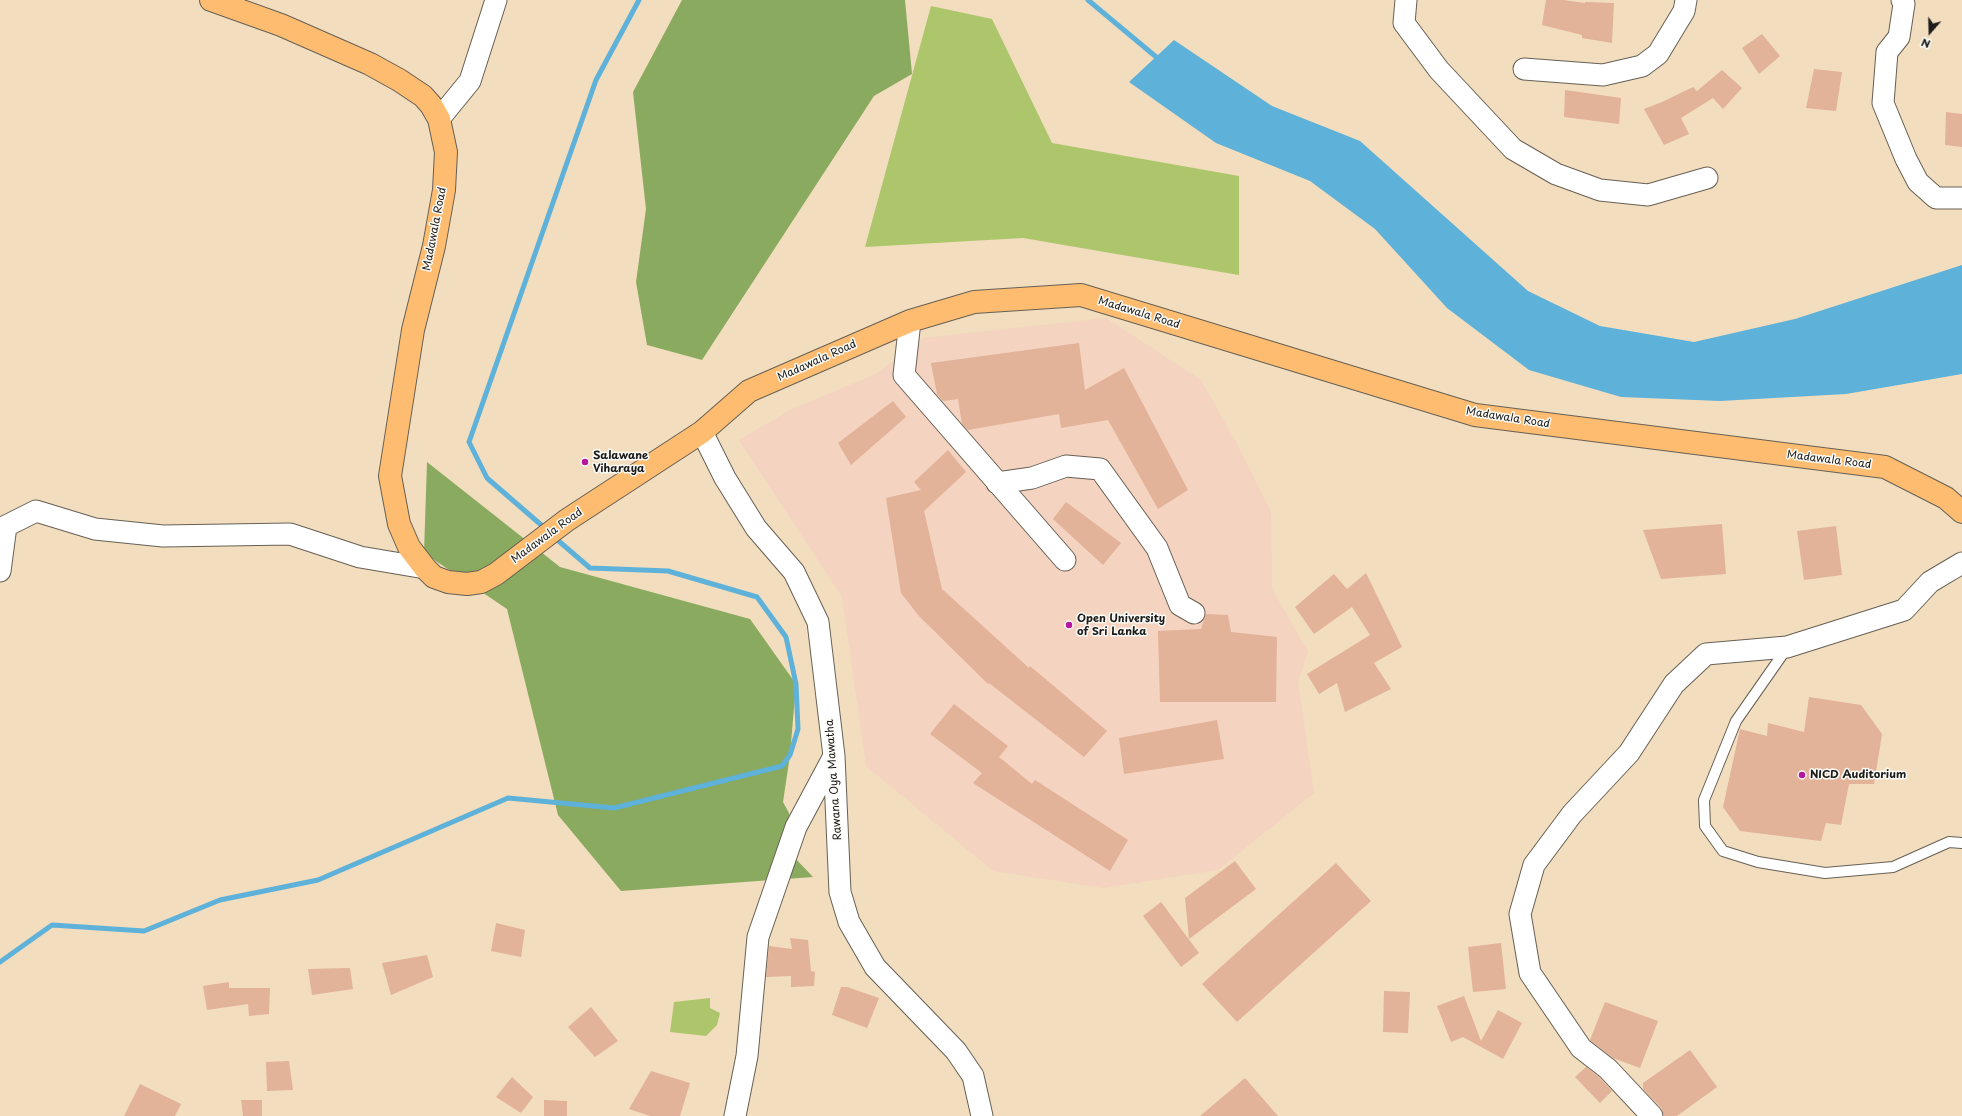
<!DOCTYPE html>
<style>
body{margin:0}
#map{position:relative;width:1962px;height:1116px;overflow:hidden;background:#f2ddbe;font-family:"Playpen Sans",sans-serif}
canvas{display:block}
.north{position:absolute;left:1910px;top:12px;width:40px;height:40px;-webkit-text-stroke:3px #fdfcf7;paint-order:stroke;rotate:200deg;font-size:11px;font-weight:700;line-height:16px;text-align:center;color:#1c1c1c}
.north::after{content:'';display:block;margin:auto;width:14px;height:18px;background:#1c1c1c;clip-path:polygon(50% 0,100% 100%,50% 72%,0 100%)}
</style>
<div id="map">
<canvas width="1962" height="1116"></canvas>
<div class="north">N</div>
</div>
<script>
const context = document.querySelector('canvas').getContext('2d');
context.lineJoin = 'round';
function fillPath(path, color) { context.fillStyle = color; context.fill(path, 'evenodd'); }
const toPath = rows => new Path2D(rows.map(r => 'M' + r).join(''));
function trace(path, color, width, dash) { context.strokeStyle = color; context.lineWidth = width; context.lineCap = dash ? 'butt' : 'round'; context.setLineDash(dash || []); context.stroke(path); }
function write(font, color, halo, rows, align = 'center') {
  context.font = font + ' "Playpen Sans",sans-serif'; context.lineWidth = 3; context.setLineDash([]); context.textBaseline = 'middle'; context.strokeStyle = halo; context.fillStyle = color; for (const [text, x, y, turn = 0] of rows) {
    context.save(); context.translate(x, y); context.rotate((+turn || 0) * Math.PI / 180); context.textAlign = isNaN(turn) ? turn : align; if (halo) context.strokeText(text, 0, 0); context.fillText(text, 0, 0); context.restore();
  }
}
const built = toPath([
 [1106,318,1201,380,1238,446,1271,512,1272,589,1308,652,1298,681,1314,793,1218,870,1103,888,993,871,866,766,842,597,739,440,792,409,876,374,923,338]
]);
const green = toPath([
 [931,6,992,19,1052,143,1239,176,1239,275,1023,238,865,247],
 [710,998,710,1008,720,1013,717,1025,706,1036,670,1032,674,1002]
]);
const forest = toPath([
 [682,0,905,0,912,74,874,96,702,360,647,345,636,282,646,209,633,92],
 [427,462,560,567,750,619,796,684,790,755,783,802,789,813,792,855,813,877,621,891,558,815,507,609,424,553]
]);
const water = toPath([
 [1174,40,1272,106,1360,141,1528,291,1600,326,1694,342,1795,319,1962,265,1962,374,1846,394,1720,401,1621,397,1529,370,1447,308,1375,229,1310,181,1216,143,1129,82]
]);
const stream = toPath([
 [1088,0,1161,61],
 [547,530,487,478,469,442,596,80,639,0],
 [0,962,52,925,144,931,220,900,318,880,508,798,614,808,782,766,790,755,798,729,796,684,786,637,757,597,668,571,590,568,554,537]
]);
const building = toPath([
 [1546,0,1563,0,1585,3,1585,2,1614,3,1612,43,1582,38,1582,35,1542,25],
 [1762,34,1780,56,1759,74,1742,48],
 [1814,69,1842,72,1836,111,1806,108],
 [1722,70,1742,88,1723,109,1713,98,1681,118,1689,134,1664,145,1644,109,1662,102,1693,87,1697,91],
 [1565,90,1621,98,1619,124,1564,117],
 [1946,112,1962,114,1962,147,1945,145],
 [1079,343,1085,390,1124,368,1188,490,1158,509,1108,420,1061,428,1059,414,968,430,962,424,958,399,943,401,937,394,931,363],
 [893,401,906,417,851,465,838,443],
 [948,450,966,472,924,511,942,589,1029,668,1030,666,1107,731,1084,757,989,683,988,684,919,616,901,593,886,498,921,490,914,482],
 [1066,502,1121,543,1103,565,1053,519],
 [1722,524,1726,574,1661,579,1643,530],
 [1836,526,1842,575,1804,580,1797,531],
 [1366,573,1402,647,1374,663,1391,689,1345,712,1337,683,1319,694,1307,674,1370,635,1352,607,1314,634,1295,607,1334,574,1347,589],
 [1206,614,1228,615,1231,632,1277,637,1276,702,1160,702,1158,631,1201,629],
 [1809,697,1861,705,1882,734,1874,784,1849,784,1841,825,1826,823,1821,841,1740,831,1723,807,1740,729,1767,736,1768,723,1804,732],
 [954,704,1008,746,999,757,1032,784,1035,780,1128,840,1110,871,973,783,982,773,930,734],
 [1217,720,1224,759,1124,774,1119,738],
 [1235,861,1256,889,1189,939,1185,898],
 [1336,863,1371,901,1237,1022,1202,984],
 [1161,902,1199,953,1181,967,1143,916],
 [496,923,525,930,521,957,491,951],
 [790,938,808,940,811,971,815,972,814,986,791,987,791,976,766,977,769,946,792,949],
 [1501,943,1506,989,1473,992,1468,947],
 [427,955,433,977,391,995,382,963],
 [350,968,353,989,312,995,308,969],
 [229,982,229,988,270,988,269,1014,249,1016,248,1004,207,1010,203,986],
 [841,987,847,987,879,998,867,1028,832,1015],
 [1384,991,1410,992,1408,1033,1383,1032],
 [1464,996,1481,1041,1498,1010,1522,1023,1503,1059,1463,1037,1451,1042,1437,1006],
 [1605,1002,1658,1021,1640,1068,1613,1058,1590,1040],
 [591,1007,618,1041,595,1057,568,1027],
 [1690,1050,1717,1087,1677,1116,1664,1116,1661,1108,1643,1089,1643,1083],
 [289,1061,293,1090,267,1091,266,1062],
 [1586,1067,1600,1078,1612,1091,1600,1103,1575,1077],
 [651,1071,690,1083,680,1116,650,1116,629,1109],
 [512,1077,533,1097,521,1113,496,1097],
 [1245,1078,1278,1116,1200,1116],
 [140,1084,181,1104,175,1116,124,1116],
 [241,1100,262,1100,262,1116,243,1116],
 [544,1100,567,1101,567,1116,544,1116]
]);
const service = toPath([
 [1787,648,1736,721,1704,800,1705,826,1723,851,1758,862,1825,873,1893,867,1949,842,1962,843]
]);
const minor = toPath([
 [1406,0,1404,23,1439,70,1513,149,1556,174,1600,190,1648,195,1707,178],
 [1902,0,1904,4,1899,37,1887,52,1883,103,1906,159,1918,182,1936,198,1962,198],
 [1524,69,1603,75,1642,66,1658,54,1684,11,1686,0],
 [439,119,470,81,496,0],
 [910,321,904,375,1065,560],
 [702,432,725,478,756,528,794,572,818,622,834,756,840,892,849,922,875,967,956,1051,973,1076,982,1116],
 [997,483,1032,478,1066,466,1100,469,1157,548,1180,605,1194,613],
 [0,571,6,526,36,511,95,529,163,536,290,534,360,557,425,568],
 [735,1116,747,1056,758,937,796,827,834,756],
 [1652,1116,1608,1069,1581,1048,1530,973,1520,914,1534,865,1572,814,1629,753,1674,684,1706,654,1787,647,1904,610,1930,582,1962,563]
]);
const primary = toPath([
 [211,0,281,25,370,64,399,80,423,96,431,105,439,119,446,152,444,190,434,246,413,330,390,476,399,524,409,547,425,568,434,577,448,582,467,584,481,582,496,574,567,520,702,432,749,391,910,321,974,302,1081,295,1475,415,1885,467,1946,498,1962,512]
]);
const markers = [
 [585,462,4,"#b5179e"],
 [1069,625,4,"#b5179e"],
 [1802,775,4,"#b5179e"]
];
const streetNames = [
 ["Madawala Road",435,229,-79],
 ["Madawala Road",1139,313,17],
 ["Madawala Road",817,361,-24],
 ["Madawala Road",1508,418,9],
 ["Madawala Road",1829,460,7],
 ["Madawala Road",547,536,-36],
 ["Rawana Oya Mawatha",834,780,-94]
];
const poiNames = [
 ["Salawane",593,456],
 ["Viharaya",593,469],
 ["Open University",1077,619],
 ["of Sri Lanka",1077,632],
 ["NICD Auditorium",1810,775]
];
fillPath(built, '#f4d3c0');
fillPath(green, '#adc66b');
fillPath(forest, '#8aab5f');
fillPath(water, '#5eb1d9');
trace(stream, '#5eb1d9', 5);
fillPath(building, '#e2b299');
trace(service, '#676055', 12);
trace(minor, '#676055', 23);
trace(primary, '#676055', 24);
trace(service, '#fff', 10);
trace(minor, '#fff', 21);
trace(primary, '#fdbc70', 22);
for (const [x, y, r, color] of markers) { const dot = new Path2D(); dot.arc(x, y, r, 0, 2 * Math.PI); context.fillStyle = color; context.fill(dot); trace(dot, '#fdfcf7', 1.5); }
write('11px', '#1c1c1c', '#fdfcf7', streetNames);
write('bold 11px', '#1c1c1c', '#fdfcf7', poiNames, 'left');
</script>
